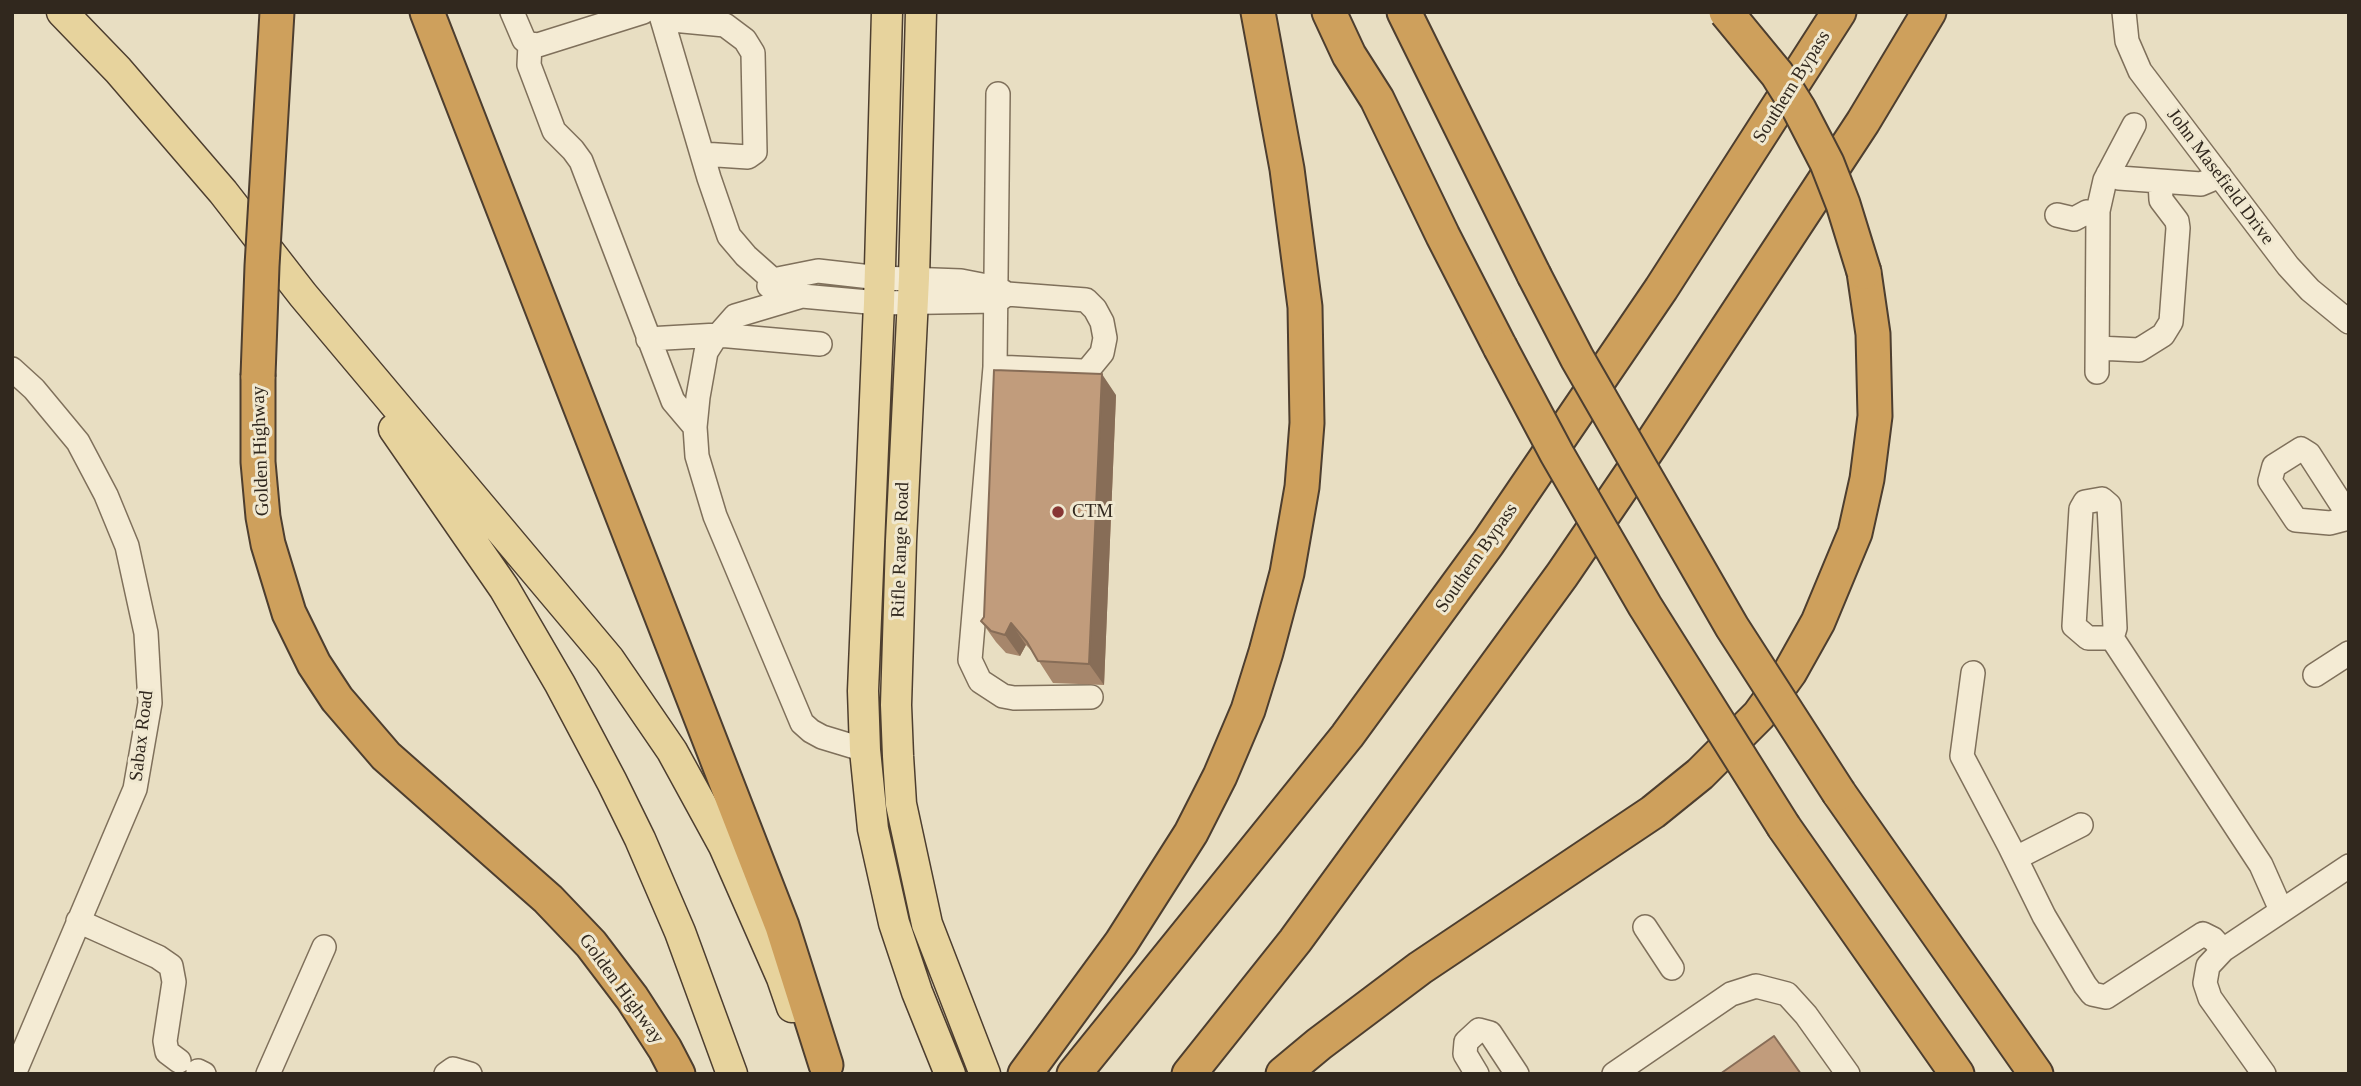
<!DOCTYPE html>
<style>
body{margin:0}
#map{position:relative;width:2361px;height:1086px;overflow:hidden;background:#e8dec2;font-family:Georgia,serif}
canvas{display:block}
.frame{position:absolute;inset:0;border:14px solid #31281e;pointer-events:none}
</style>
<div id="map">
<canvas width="2361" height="1086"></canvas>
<div class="frame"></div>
</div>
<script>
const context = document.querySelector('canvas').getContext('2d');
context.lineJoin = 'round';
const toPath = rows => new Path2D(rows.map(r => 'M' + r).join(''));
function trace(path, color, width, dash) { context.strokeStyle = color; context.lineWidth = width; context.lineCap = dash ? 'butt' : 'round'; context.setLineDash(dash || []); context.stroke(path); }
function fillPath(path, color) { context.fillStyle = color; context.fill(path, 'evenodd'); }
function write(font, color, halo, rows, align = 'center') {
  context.font = font + ' Georgia,serif'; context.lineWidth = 6; context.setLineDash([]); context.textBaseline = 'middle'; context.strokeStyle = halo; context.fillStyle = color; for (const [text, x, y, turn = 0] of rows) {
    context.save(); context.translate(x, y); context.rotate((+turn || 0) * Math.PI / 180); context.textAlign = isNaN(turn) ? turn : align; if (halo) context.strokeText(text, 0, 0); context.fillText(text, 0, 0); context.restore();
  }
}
const minor = toPath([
 [512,12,524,40,530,44,538,45,643,12],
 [660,12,709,178,729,236,746,256,773,280,802,296,879,303,997,301,1007,294],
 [2124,12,2127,41,2140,71,2288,266,2310,290,2349,322],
 [662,19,725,25,745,40,753,53,755,152,748,157,702,154],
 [530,44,529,65,554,131,573,150,581,161,673,401,695,427],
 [998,94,995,367,970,660,980,681,1003,696,1014,698,1091,697],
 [2108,174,2119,178,2201,184,2220,176],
 [2057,215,2074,219,2087,212,2098,211],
 [769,286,773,280,818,271,880,278,961,281,997,288,1007,294,1086,300,1095,309,1102,322,1105,338,1102,353,1088,370,1082,371,995,367],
 [802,296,735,316,713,341,706,352,698,397,695,427,697,456,715,516,802,723,811,731,822,737,865,750],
 [648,339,718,335,820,344],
 [2098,348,2139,350,2163,335,2171,322,2178,228,2177,221,2161,200,2160,181],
 [12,369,34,389,78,442,106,495,127,546,146,633,150,703,135,789,14,1074],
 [2097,372,2098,211,2105,180,2134,125],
 [2349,516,2309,454,2301,449,2274,466,2270,481,2296,520,2330,523,2349,518],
 [2112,638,2088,638,2074,626,2081,509,2085,502,2102,499,2109,505,2115,628,2112,638,2261,865,2281,910],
 [1973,673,1962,756,2010,847,2044,916,2085,985,2092,994,2106,997,2203,934,2213,939,2223,950],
 [2315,675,2349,653],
 [2016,858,2081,825],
 [78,921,158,957,171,966,174,982,165,1041,167,1052,179,1061],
 [1645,927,1672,968],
 [198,1071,204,1074],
 [268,1074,324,947],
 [446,1074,453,1069,470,1074],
 [1477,1074,1465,1054,1466,1042,1479,1030,1490,1033,1517,1074],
 [1614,1074,1731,994,1756,986,1787,994,1806,1015,1848,1074],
 [2264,1074,2210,998,2205,983,2208,966,2223,950,2349,866]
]);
const major = toPath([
 [62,12,118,70,223,192,303,295,609,659,672,751,724,846,782,978,792,1007],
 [887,12,879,303,863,691,865,750,873,829,894,923,917,992,950,1074],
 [921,12,914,278,901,541,896,705,898,756,901,804,927,924,985,1074],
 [394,429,504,588,560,684,612,782,640,839,680,932,732,1074]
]);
const highway = toPath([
 [427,12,782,926,826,1065],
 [1329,12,1349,55,1377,99,1443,236,1500,347],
 [1404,12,1534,275],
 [258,376,258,462,263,517,268,544,289,613,314,664,337,699,386,756,548,899,591,944,632,998,665,1049,678,1074],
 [1839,793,2036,1074],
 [1784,827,1957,1074],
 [1025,1074,1121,943,1191,833,1220,776,1248,710,1266,652,1287,573,1302,487,1307,423,1305,307,1287,169,1258,12],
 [1074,1074,1347,736,1488,543,1661,289,1839,12],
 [1189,1074,1295,941,1562,575,1650,446,1863,122,1929,12],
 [1283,1074,1319,1044,1420,968,1653,812,1700,774,1759,715,1790,672,1818,622,1855,533,1867,479,1875,416,1873,334,1864,272]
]);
const highwayBridge = toPath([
 [1726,12,1777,74,1799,109,1827,163,1843,204,1864,272],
 [1534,275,1577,358,1732,627,1839,793],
 [1500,347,1557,454,1645,606,1784,827],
 [258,376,262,266,277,12]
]);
const wall = toPath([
 [1116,395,1104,685,1053,683,1033,652,1026,645,1020,656,1006,653,996,642,981,621]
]);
const shadedWall = toPath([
 [1102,374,1116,395,1104,685,1089,664],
 [1011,623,1026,645,1020,656,1005,635]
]);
const building = toPath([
 [994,370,1102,374,1089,664,1038,661,1027,642,1011,623,1005,635,991,631,981,621,984,617,994,370],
 [1774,1036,1801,1074,1720,1074,1774,1036]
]);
const markers = [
 [1058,512,7,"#873633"]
];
const streetNames = [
 ["Southern Bypass",1792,87,-58],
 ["John Masefield Drive",2220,177,53],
 ["Golden Highway",261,451,-92],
 ["Rifle Range Road",901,550,-88],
 ["Southern Bypass",1477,558,-55],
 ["Sabax Road",142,736,-83],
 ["Golden Highway",621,989,54]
];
const poiNames = [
 ["CTM",1072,512]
];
trace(minor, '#7f705b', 26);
trace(major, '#4d3e2f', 33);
trace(highway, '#4d3e2f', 37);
trace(minor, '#f4ebd4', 23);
trace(major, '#e7d39d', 30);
trace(highway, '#cea05c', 33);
trace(highwayBridge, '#4d3e2f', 37, []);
trace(highwayBridge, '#cea05c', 33);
fillPath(wall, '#a6866b');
fillPath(shadedWall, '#876d57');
fillPath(building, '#c19c7c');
trace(building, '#876d57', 2);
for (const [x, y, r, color] of markers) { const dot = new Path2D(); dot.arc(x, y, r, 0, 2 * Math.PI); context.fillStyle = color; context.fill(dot); trace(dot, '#f0e8d0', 2.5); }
write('19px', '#31281e', '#f0e8d0', streetNames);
write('19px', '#31281e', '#f0e8d0', poiNames, 'left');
</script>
